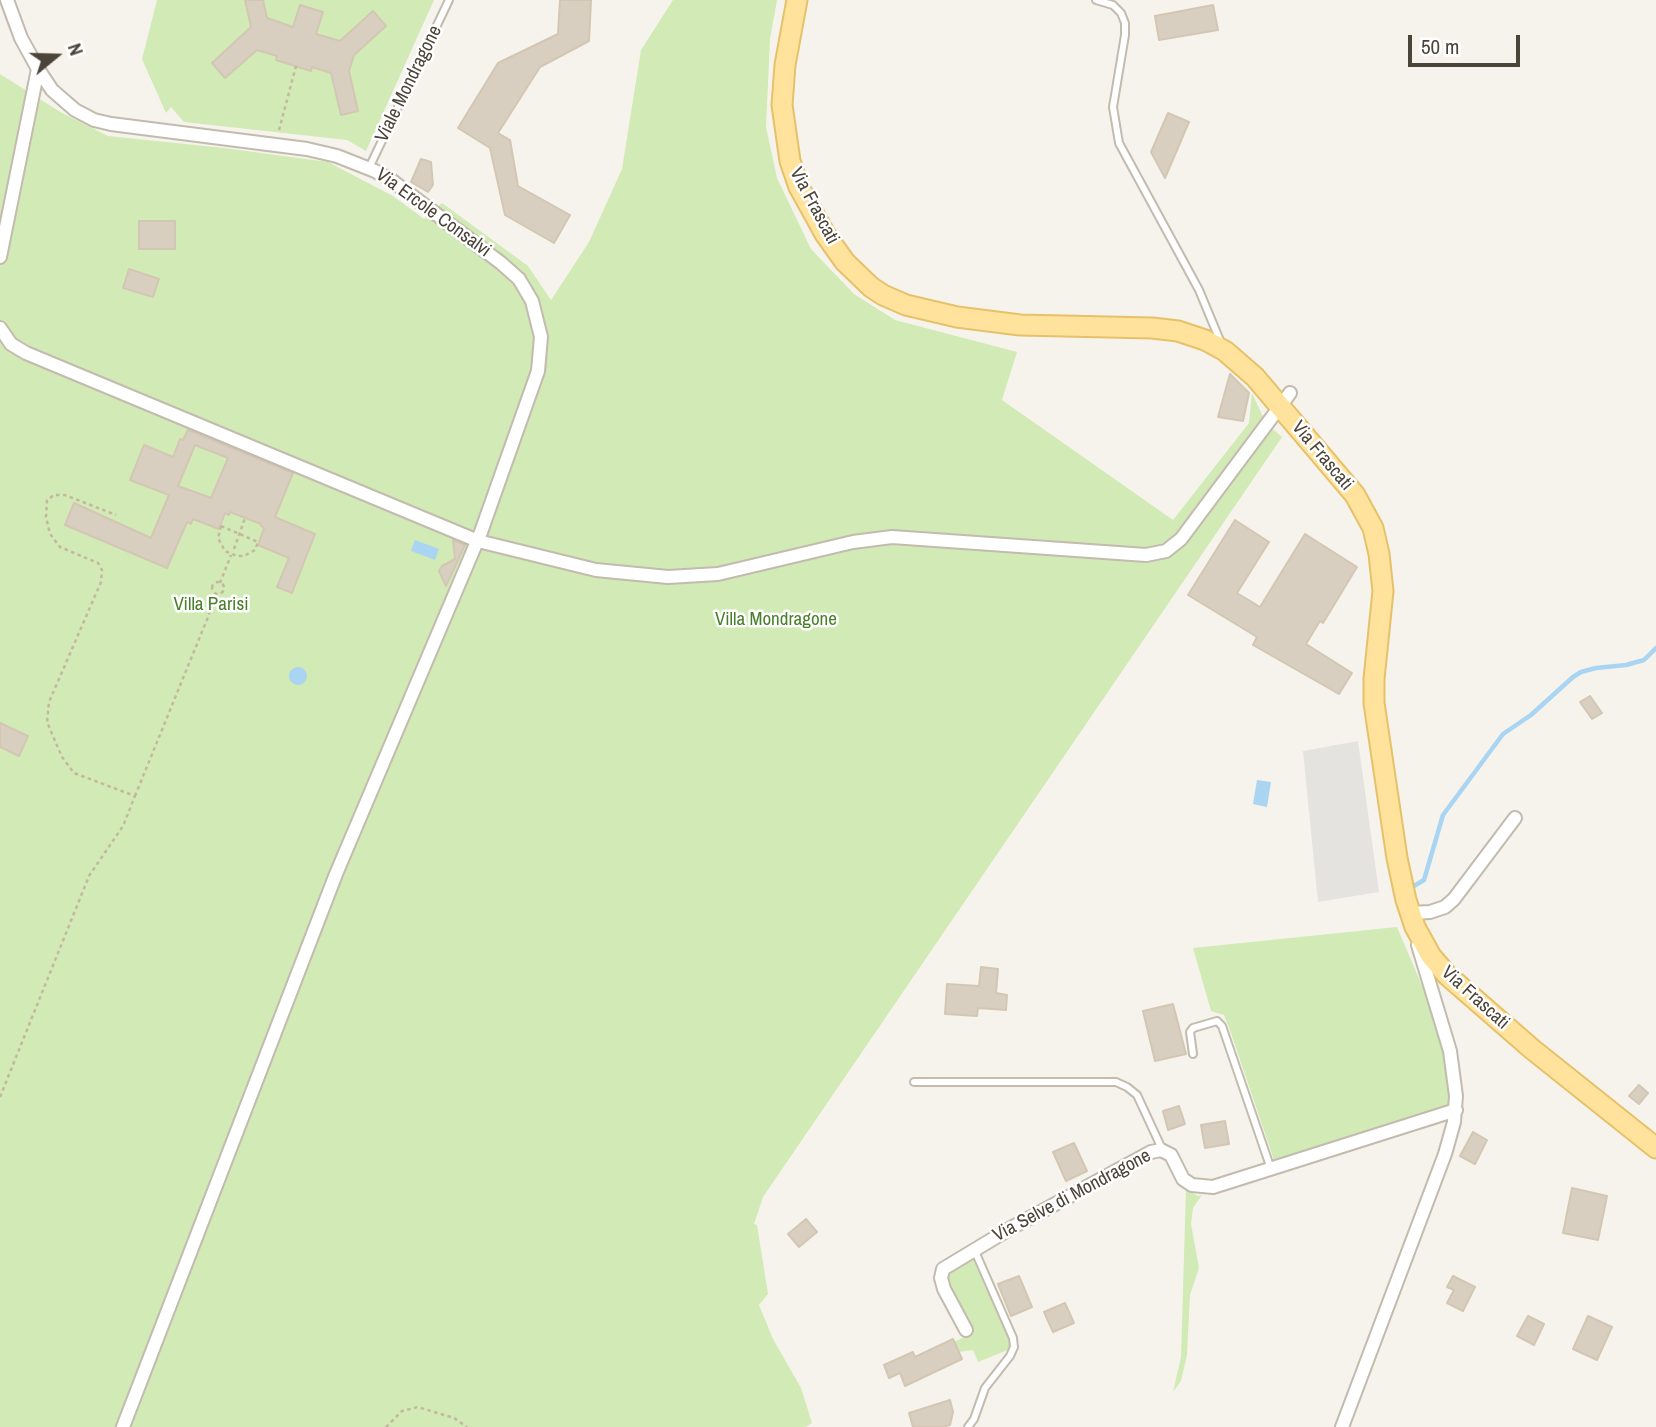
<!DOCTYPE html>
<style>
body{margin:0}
#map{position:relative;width:1656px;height:1427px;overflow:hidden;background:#f6f3ec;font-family:"Archivo Narrow",sans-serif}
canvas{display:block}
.north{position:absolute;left:21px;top:21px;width:70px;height:70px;-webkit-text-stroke:5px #fff;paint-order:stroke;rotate:71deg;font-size:19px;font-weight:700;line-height:28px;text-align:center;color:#4b4439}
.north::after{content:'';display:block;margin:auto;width:24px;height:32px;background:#4b4439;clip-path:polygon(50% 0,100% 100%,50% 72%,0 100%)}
.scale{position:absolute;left:1408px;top:35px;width:112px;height:32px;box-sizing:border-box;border:4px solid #4b4439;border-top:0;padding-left:9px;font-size:21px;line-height:24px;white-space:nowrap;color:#4b4439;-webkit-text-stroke:5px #fff;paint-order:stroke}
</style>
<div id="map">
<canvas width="1656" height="1427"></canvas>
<div class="north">N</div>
<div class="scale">50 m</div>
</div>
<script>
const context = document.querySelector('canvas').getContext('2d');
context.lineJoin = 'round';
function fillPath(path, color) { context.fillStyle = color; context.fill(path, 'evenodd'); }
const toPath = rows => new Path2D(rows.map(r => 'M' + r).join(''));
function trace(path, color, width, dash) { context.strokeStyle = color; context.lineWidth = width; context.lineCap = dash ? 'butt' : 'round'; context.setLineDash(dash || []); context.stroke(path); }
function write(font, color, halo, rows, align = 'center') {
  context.font = font + ' "Archivo Narrow",sans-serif'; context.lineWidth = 5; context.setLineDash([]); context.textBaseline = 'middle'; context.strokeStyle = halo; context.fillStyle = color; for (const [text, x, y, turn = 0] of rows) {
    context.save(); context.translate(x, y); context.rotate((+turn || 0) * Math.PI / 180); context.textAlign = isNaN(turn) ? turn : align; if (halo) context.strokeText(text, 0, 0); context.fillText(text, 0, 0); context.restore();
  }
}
const green = toPath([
 [157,0,434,0,366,151,347,140,184,122,171,107,166,113,142,59],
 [673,0,777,0,770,39,766,127,777,178,811,249,854,294,895,320,1017,352,1002,400,1173,520,1249,423,1252,393,1266,423,1282,437,763,1197,754,1224,757,1225,768,1294,759,1305,773,1339,801,1388,812,1423,806,1427,0,1427,0,74,62,113,108,136,224,148,328,162,393,196,424,219,442,203,528,266,551,300,589,242,622,169,641,50],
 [1397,927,1423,988,1442,1045,1450,1078,1451,1096,1448,1106,1274,1160,1232,1036,1224,1015,1211,1011,1193,948],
 [1186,1189,1198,1196,1202,1195,1193,1208,1191,1224,1199,1268,1190,1295,1187,1355,1181,1381,1173,1392,1181,1357],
 [972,1257,1011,1344,1010,1349,978,1362,973,1350,958,1352,954,1342,973,1333,945,1280,945,1274]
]);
const parking = toPath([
 [1358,741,1379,892,1318,902,1303,751]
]);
const water = toPath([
 [415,540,439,549,435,560,411,551],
 '289 676a9 9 0 1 1 18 0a9 9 0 1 1-18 0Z',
 [1257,780,1271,782,1267,807,1253,804]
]);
const stream = toPath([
 [1414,886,1424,880,1443,815,1503,734,1531,715,1573,677,1581,672,1596,668,1626,665,1644,660,1656,648]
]);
const building = toPath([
 [245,0,263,0,267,18,293,27,300,5,323,12,316,34,340,41,373,11,386,26,354,55,349,71,358,111,341,115,331,73,312,67,311,71,276,60,277,56,257,50,225,78,212,63,251,27,245,0],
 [560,0,591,0,589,41,540,67,498,133,510,140,518,186,570,215,554,243,505,215,490,148,458,128,498,63,558,34,560,0],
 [1213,5,1218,30,1159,40,1155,16,1213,5],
 [1168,113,1189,122,1165,178,1151,152,1168,113],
 [421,159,431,162,433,185,428,192,411,182,421,159],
 [139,221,175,221,175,249,139,249,139,221],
 [129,269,159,279,153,297,123,288,129,269],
 [1230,374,1249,393,1243,421,1218,417,1230,374],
 [188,430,293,473,275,517,315,534,292,593,277,587,289,558,258,545,264,528,261,526,261,524,230,512,229,515,225,513,219,529,193,519,191,524,187,522,167,568,65,525,74,503,151,538,169,495,130,480,144,445,173,457,180,439,183,440,188,430],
 [195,445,228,458,211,498,178,486,195,445],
 [1235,520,1269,542,1237,593,1260,607,1305,534,1357,567,1323,623,1320,621,1306,644,1352,673,1339,694,1253,645,1257,637,1188,595,1235,520],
 [453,540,465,545,446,586,439,571,442,566,455,559,453,540],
 [1590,696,1602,713,1592,719,1580,702,1590,696],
 [0,723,28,736,19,756,0,747,0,723],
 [981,967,998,969,996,993,1007,995,1006,1010,978,1008,977,1016,945,1014,947,984,979,986,981,967],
 [1173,1004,1186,1054,1155,1061,1143,1011,1173,1004],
 [1639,1085,1648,1093,1639,1104,1629,1096,1639,1085],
 [1179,1106,1185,1124,1168,1130,1163,1111,1179,1106],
 [1225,1121,1229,1144,1205,1148,1201,1125,1225,1121],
 [1473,1132,1487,1140,1475,1164,1460,1156,1473,1132],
 [1074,1143,1087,1171,1066,1181,1053,1152,1074,1143],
 [1572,1188,1607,1196,1598,1240,1563,1233,1572,1188],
 [806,1219,817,1232,799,1247,788,1234,806,1219],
 [1019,1276,1032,1307,1011,1316,998,1284,1019,1276],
 [1453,1276,1475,1287,1463,1311,1447,1303,1454,1290,1447,1287,1453,1276],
 [1065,1303,1074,1323,1053,1332,1044,1312,1065,1303],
 [1528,1316,1544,1324,1534,1345,1517,1336,1528,1316],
 [1588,1316,1612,1327,1597,1360,1573,1349,1588,1316],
 [953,1339,962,1359,905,1386,900,1373,889,1378,884,1365,913,1352,915,1357,953,1339],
 [950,1400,953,1412,950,1425,943,1427,913,1427,909,1413,950,1400]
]);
const path = toPath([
 [279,130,296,66],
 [221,526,258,542,255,550,244,556,237,556,225,551,218,538,221,526],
 [234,549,245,518],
 '212 588a6 6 0 1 1 12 0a6 6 0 1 1-12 0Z',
 [220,583,231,555],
 [135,796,208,617,216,594],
 [0,1097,89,876,123,826,135,796,74,773,62,757,47,722,49,702,101,582,102,570,98,563,60,547,50,534,46,517,47,500,54,495,65,495,116,515],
 [386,1427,402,1411,418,1407,454,1418,467,1427]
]);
const service = toPath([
 [1096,0,1113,5,1121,13,1125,23,1125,35,1113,107,1119,143,1199,290,1221,343],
 [369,168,449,0],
 [1193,1054,1190,1032,1193,1028,1217,1021,1222,1026,1271,1169],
 [914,1082,1116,1082,1127,1087,1137,1095,1163,1151],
 [968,1427,974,1419,985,1388,1010,1356,1014,1347,1013,1338,974,1249]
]);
const minor = toPath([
 [7,0,21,38,38,69,52,90,75,110,94,120,111,124,307,149,337,156,375,171,391,180,501,263,519,279,532,301,541,337,538,371,481,532,336,874,123,1427],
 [0,257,38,69],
 [0,328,11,344,26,353,478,541,596,570,668,577,718,574,853,542,892,537,1146,555,1166,551,1181,539,1290,393],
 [1410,918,1409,913,1430,912,1445,907,1454,899,1515,818],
 [966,1330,944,1289,941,1278,943,1269,1011,1228,1151,1152,1161,1150,1171,1155,1183,1179,1192,1185,1213,1187,1456,1110],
 [1342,1427,1445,1154,1454,1122,1456,1096,1450,1051,1418,945]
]);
const primary = toPath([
 [797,0,785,65,782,105,790,161,799,187,825,234,845,262,871,287,883,295,906,305,957,317,1020,325,1152,328,1178,331,1205,340,1225,351,1255,377,1355,495,1373,528,1379,554,1383,591,1374,679,1374,703,1397,858,1406,900,1415,927,1431,956,1447,975,1532,1049,1656,1148]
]);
const streetNames = [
 ["Viale Mondragone",409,84,-64],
 ["Via Frascati",814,206,62],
 ["Via Ercole Consalvi",433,213,36],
 ["Via Frascati",1322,456,50],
 ["Via Frascati",1475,998,42],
 ["Via Selve di Mondragone",1072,1196,-28]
];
const parkNames = [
 ["Villa Parisi",211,605],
 ["Villa Mondragone",776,620]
];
fillPath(green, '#d2eab5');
fillPath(parking, '#e5e3e0');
fillPath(water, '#a9d4f2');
trace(stream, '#a9d4f2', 4.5);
fillPath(building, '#d8cfc1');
trace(building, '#d3c7b4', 2);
trace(service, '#c2bbae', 10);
trace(minor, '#c2bbae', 16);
trace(primary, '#e6c16a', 23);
trace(path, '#c4b79f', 2.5, [3.5, 3.5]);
trace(service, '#fff', 6);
trace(minor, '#fff', 12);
trace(primary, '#ffe39c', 19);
write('19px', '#4b4439', '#fff', streetNames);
write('19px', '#4a7f2a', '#fff', parkNames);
</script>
